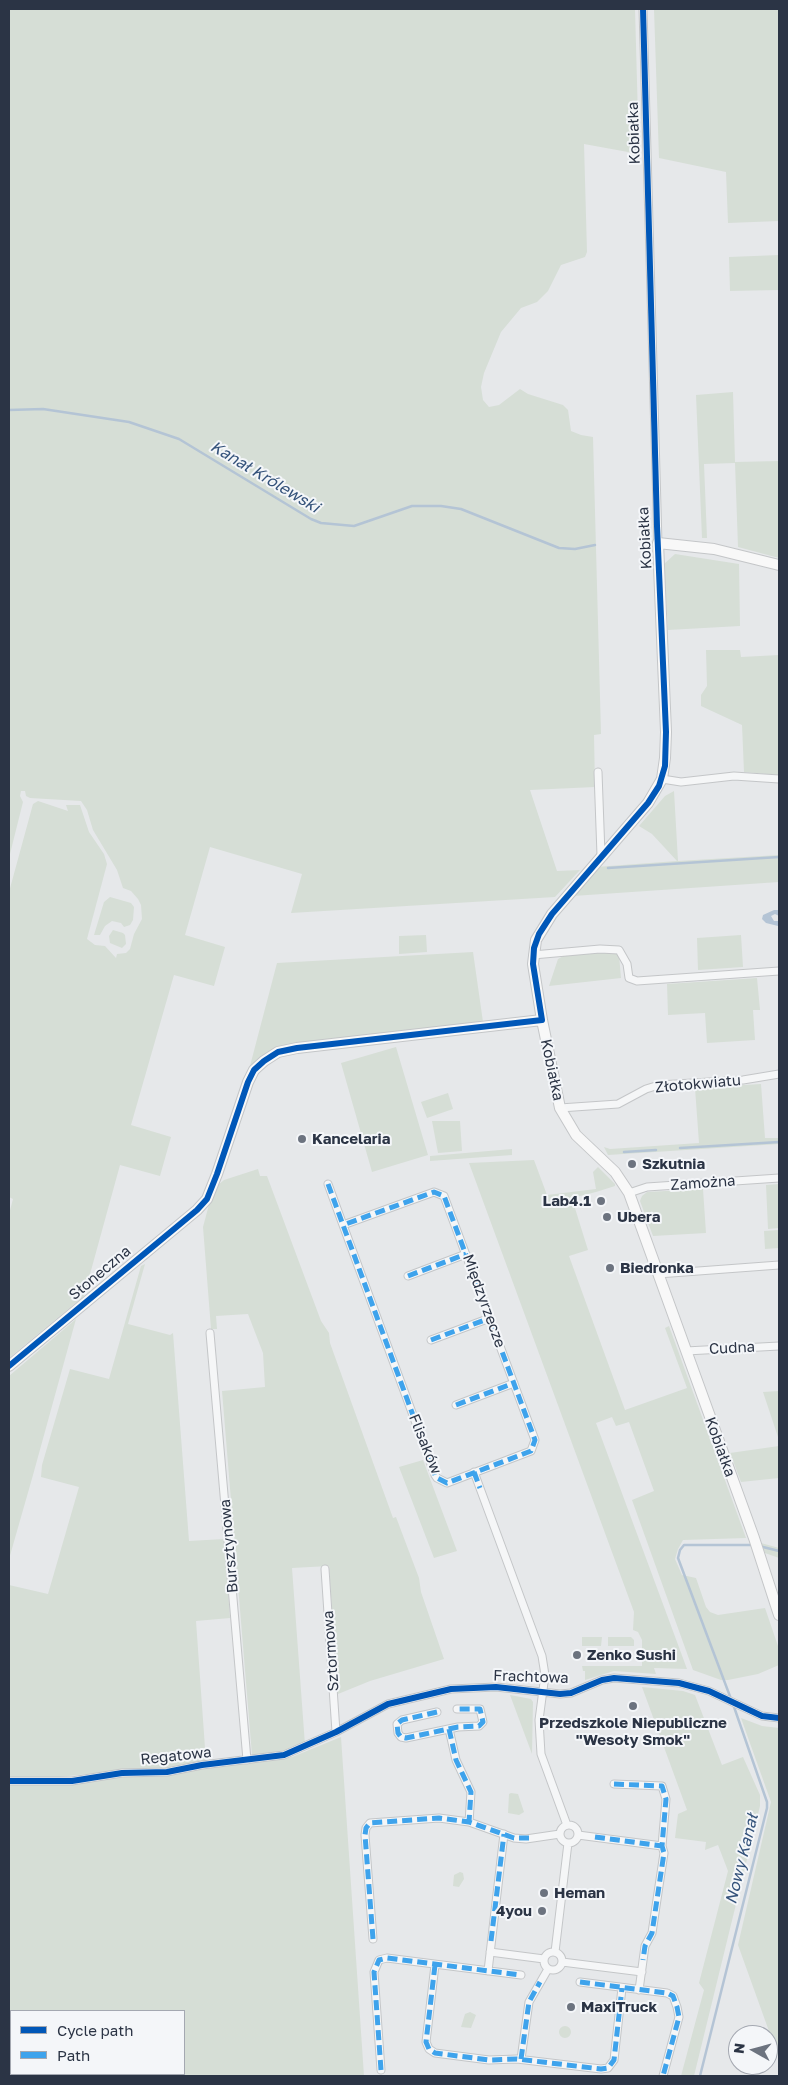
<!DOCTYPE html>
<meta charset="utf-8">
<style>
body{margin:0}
#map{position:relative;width:788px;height:2085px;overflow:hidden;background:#e6e8ea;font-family:"Golos Text",sans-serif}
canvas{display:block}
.frame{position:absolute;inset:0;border:10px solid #2b3445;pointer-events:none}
.legend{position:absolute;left:10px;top:2010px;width:175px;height:65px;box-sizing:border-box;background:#f4f6f9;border:1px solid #a4a8b1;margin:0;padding:6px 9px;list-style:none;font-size:15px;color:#2b3445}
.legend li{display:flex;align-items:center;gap:10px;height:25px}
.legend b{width:25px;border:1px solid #a4a8b1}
.north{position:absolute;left:728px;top:2025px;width:50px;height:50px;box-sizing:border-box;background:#f4f6f9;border:1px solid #a4a8b1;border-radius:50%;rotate:277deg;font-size:14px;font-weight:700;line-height:20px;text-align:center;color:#2b3445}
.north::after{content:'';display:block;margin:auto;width:18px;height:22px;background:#6c737f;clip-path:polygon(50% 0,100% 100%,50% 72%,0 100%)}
</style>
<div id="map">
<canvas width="788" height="2085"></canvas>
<div class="frame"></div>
<ul class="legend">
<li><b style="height:6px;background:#0057b8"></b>Cycle path</li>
<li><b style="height:6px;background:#3ea3ec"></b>Path</li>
</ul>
<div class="north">N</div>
</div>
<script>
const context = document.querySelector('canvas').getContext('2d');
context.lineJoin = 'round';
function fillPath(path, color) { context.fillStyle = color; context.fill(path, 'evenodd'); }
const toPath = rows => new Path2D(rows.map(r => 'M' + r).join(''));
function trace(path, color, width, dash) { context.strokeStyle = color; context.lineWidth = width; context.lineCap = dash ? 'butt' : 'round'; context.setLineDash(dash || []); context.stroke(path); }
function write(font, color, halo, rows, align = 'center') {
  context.font = font + ' "Golos Text",sans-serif'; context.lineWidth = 4; context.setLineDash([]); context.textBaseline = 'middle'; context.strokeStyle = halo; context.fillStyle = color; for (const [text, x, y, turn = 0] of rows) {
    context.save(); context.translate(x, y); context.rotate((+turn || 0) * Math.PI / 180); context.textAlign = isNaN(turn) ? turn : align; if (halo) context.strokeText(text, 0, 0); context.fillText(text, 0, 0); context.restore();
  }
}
const green = toPath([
 [9,9,635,9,639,154,584,144,587,252,585,257,561,265,548,291,537,302,521,308,501,332,484,373,481,387,483,400,489,407,499,405,520,389,528,394,563,405,568,410,571,431,581,435,593,437,601,734,594,735,595,787,530,790,557,871,580,870,555,897,291,913,302,874,210,847,185,935,225,947,214,986,174,975,131,1125,171,1137,160,1176,120,1165,84,1296,9,1358,9,1214,13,1199,9,1197,9,892,33,804,38,801,68,811,66,805,80,805,89,832,104,854,107,864,87,939,95,945,105,946,116,958,117,954,126,953,130,949,134,934,142,919,141,905,138,899,131,891,123,888,117,870,93,830,87,810,81,801,30,798,26,796,25,791,21,791,20,796,23,802,9,858],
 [654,9,779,9,779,221,728,223,726,172,659,158],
 [779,255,779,290,730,291,729,257],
 [733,392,735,462,779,461,779,558,738,547,735,463,704,464,707,538,702,538,696,395],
 [675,554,739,564,740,626,668,630,664,564],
 [706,650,740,650,741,657,779,655,779,775,744,772,742,725,701,706,701,695,707,686],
 [674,791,678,861,779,855,779,882,573,896,596,867,677,861,652,834,639,826,665,796],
 [110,897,131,903,134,907,133,920,130,925,124,927,121,923,112,921,105,926,100,935,94,935,104,902],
 [113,930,123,933,125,935,126,944,122,948,110,943,109,936],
 [426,935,427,952,399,954,399,936],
 [741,935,743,967,698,970,697,938],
 [609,951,619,955,621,978,549,986,558,959,565,955],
 [473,952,483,1022,290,1045,272,1050,250,1066,277,963],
 [757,978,760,1010,753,1010,755,1040,707,1043,705,1013,668,1015,667,984],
 [396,1047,428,1155,372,1172,341,1063],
 [761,1084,765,1138,779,1138,779,1144,608,1155,604,1147,610,1149,699,1143,695,1088],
 [448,1093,453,1109,427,1118,421,1102],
 [432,1121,460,1121,462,1151,438,1153],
 [512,1149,512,1155,430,1161,430,1156],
 [534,1160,547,1195,596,1189,593,1172,598,1167,615,1184,615,1186,596,1192,576,1197,574,1205,588,1250,569,1256,625,1410,687,1388,665,1328,669,1326,746,1538,683,1540,678,1549,675,1559,682,1575,696,1578,706,1607,710,1612,718,1615,765,1608,779,1649,779,1665,758,1674,728,1680,721,1680,693,1670,632,1500,654,1491,629,1422,616,1426,612,1417,596,1423,687,1669,654,1668,656,1674,614,1671,585,1680,585,1671,583,1671,582,1666,642,1666,642,1640,638,1632,633,1630,634,1612,469,1163],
 [258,1169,260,1176,267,1176,321,1321,329,1333,330,1343,393,1518,396,1517,419,1578,421,1592,444,1659,370,1681,338,1694,329,1566,292,1568,305,1745,274,1754,257,1756,252,1755,222,1391,265,1387,263,1353,248,1314,216,1316,217,1329,211,1329,203,1227,211,1197,218,1185,224,1180],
 [779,1184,779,1228,768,1229,766,1185],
 [703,1189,706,1233,653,1236,640,1201,642,1196,647,1192],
 [779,1230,779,1248,765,1249,764,1231],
 [145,1264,128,1324,170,1335,173,1333,189,1541,224,1539,230,1618,196,1621,206,1762,168,1769,136,1769,59,1777,9,1778,9,1585,48,1594,79,1487,41,1477,42,1465,70,1369,109,1379,141,1266],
 [76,1319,33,1475,9,1559,9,1376],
 [779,1391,779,1440,763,1392],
 [779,1446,779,1478,741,1482,730,1453],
 [423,1460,457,1551,434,1558,399,1467],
 [761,1543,779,1548,779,1558,765,1553],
 [582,1637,602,1637,601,1646,582,1646],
 [608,1637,631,1637,634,1640,634,1646,608,1646],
 [642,1687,683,1691,695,1695,722,1765,743,1757,760,1795,760,1806,694,2076,681,2076,704,1990,699,1983,728,1871,718,1845,705,1850,706,1842,675,1838,678,1814,687,1810],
 [510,1695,531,1699,533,1702,532,1754],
 [741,1718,762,1726,779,1728,779,2059,738,1945,771,1802],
 [341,1737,364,2076,9,2076,9,1784,123,1776,171,1775,189,1771,292,1757],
 [11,2011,184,2011,184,2074,11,2074],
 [511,1793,518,1794,524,1812,519,1815,508,1813,509,1794],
 [460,1872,463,1873,464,1879,459,1887,453,1886,454,1875],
 [470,2012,476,2015,471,2028,461,2027,465,2014],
 '559 2032a6 6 0 1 1 12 0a6 6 0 1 1-12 0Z'
]);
const water = toPath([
 [774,910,779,910,779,916,775,914,771,916,774,921,779,921,778,926,766,923,762,919,763,915]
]);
const stream = toPath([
 [9,410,43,409,129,422,179,439,311,519,321,523,354,526,412,506,441,506,461,509,559,548,575,549,595,545],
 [608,868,779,857],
 [680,1148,779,1142],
 [624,1152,656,1150],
 [759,1546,779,1551],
 [731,1699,678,1558,680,1550,684,1545,754,1545],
 [700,2076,767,1808,767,1802,733,1704]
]);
const street = toPath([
 [643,9,658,543],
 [598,772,601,855],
 [662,779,681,782,734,776,779,779],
 [533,955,600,949,619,950,627,964,629,978,637,981,779,971],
 [560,1108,618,1104,646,1089,659,1085,743,1080,779,1074],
 [328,1184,343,1225,435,1475,437,1478,447,1483,531,1451,535,1440,444,1196,434,1192,343,1225],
 [629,1193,647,1187,779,1178],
 [658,1274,779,1265],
 [408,1276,466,1254],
 [210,1333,247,1760],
 [431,1340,490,1318],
 [686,1351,779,1346],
 [456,1405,514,1383],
 [474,1472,542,1656,545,1675,539,1720,541,1754,567,1825],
 [325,1569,336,1732],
 [437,1712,402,1720,397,1724,398,1733,401,1737,406,1738,458,1727,479,1726,483,1722,480,1709,457,1709],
 [449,1729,456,1760,471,1792,469,1822],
 [9,1781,72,1781,122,1773,167,1772,202,1765,284,1755,336,1732,388,1704,451,1689,496,1687,560,1694,571,1693,602,1680,614,1678,679,1683,709,1691,762,1716,779,1718],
 [614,1784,662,1786,666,1799,662,1846,664,1853,659,1886,652,1933,645,1946,639,1990],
 '560 1834a9 9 0 1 1 18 0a9 9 0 1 1-18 0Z',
 [578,1835,662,1846],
 [373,1939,365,1835,366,1828,370,1823,439,1818,469,1822,514,1838,526,1839,560,1834],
 '544 1961a9 9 0 1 1 18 0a9 9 0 1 1-18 0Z',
 [490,1952,544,1959],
 [555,1952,568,1843],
 [562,1962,642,1972],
 [435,1965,426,2042,429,2049,435,2053,489,2060,517,2059,601,2069,608,2068,614,2060,622,1988],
 [488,1971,504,1834],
 [580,1982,667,1993,673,1996,677,2007,679,2017,663,2076],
 [521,2059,529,2002,548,1969],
 [381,2070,374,1972,379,1960,387,1958,521,1975]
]);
const secondary = toPath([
 [779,565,714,549,658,543,666,732,665,758,662,779,648,803,552,914,536,940,533,964,542,1020,560,1108,576,1135,615,1172,629,1193,754,1538,779,1615],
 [9,1366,197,1210,207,1199,217,1174,248,1082,254,1070,264,1061,278,1052,297,1048,542,1020]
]);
const quiet = toPath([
 [328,1184,343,1225,435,1475,437,1478,447,1483,531,1451,535,1440,444,1196,434,1192,343,1225],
 [408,1276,466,1254],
 [431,1340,490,1318],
 [456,1405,514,1383],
 [474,1472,480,1488],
 [437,1712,402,1720,397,1724,398,1733,401,1737,406,1738,458,1727,479,1726,483,1722,480,1709,457,1709],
 [449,1729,456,1760,471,1792,469,1822],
 [614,1784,662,1786,666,1799,662,1846,664,1853,659,1886,652,1933,645,1946,643,1960],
 [595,1837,662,1846],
 [373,1939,365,1835,366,1828,370,1823,439,1818,469,1822,514,1838,531,1838],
 [491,1941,504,1834],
 [435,1965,426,2042,429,2049,435,2053,489,2060,517,2059,601,2069,608,2068,614,2060,622,1988],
 [580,1982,667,1993,673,1996,677,2007,679,2017,663,2076],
 [521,2059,529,2002,540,1982],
 [381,2070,374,1972,379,1960,387,1958,521,1975]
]);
const cycleway = toPath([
 [9,1366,197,1210,207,1199,217,1174,248,1082,254,1070,264,1061,278,1052,297,1048,542,1020,533,964,534,948,539,934,552,914,648,803,659,786,665,766,666,732,657,526,643,9],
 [9,1781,72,1781,122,1773,167,1772,202,1765,284,1755,336,1732,388,1704,451,1689,496,1687,560,1694,571,1693,602,1680,614,1678,679,1683,709,1691,762,1716,779,1718]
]);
const markers = [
 [302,1139,5,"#6c737f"],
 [632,1164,5,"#6c737f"],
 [601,1201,5,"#6c737f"],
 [607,1217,5,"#6c737f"],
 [610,1268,5,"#6c737f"],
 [577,1655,5,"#6c737f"],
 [633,1706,5,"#6c737f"],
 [544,1893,5,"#6c737f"],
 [542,1911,5,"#6c737f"],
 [571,2007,5,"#6c737f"]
];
const streetNames = [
 ["Kobiałka",634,133,-92],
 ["Kobiałka",645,538,-93],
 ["Kobiałka",552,1070,78],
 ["Złotokwiatu",698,1084,-5],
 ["Zamożna",703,1183,-4],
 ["Słoneczna",100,1273,-40],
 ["Międzyrzecze",484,1301,70],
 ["Cudna",732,1348,-3],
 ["Flisaków",425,1444,68],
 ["Kobiałka",720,1447,70],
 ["Bursztynowa",229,1546,-95],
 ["Sztormowa",331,1651,-94],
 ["Frachtowa",531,1677,2],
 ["Regatowa",176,1756,-6]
];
const poiNames = [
 ["Kancelaria",312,1139],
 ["Szkutnia",642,1164],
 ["Lab4.1",591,1201,"right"],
 ["Ubera",617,1217],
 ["Biedronka",620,1268],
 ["Zenko Sushi",587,1655],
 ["Przedszkole Niepubliczne",633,1723,"center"],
 ["\"Wesoły Smok\"",633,1740,"center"],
 ["Heman",554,1893],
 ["4you",532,1911,"right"],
 ["MaxiTruck",581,2007]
];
const waterNames = [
 ["Kanał Królewski",265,477,31],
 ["Nowy Kanał",742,1859,-76]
];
fillPath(green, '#d6ded6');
fillPath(water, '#b4c4d5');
trace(stream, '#b4c4d5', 2.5);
trace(street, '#c4c6c8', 9);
trace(secondary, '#c4c6c8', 12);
trace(street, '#f5f6f7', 7);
trace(secondary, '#f8f8f8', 10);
trace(quiet, '#3ea3ec', 5, [10, 5]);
trace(cycleway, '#0057b8', 6);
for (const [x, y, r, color] of markers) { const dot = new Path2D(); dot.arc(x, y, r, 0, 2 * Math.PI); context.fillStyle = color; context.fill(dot); trace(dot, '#f4f6f9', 2); }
write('15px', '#2b3445', '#f4f6f9', streetNames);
write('bold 15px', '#2b3445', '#f4f6f9', poiNames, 'left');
write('italic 16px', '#34527a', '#f4f6f9', waterNames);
</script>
